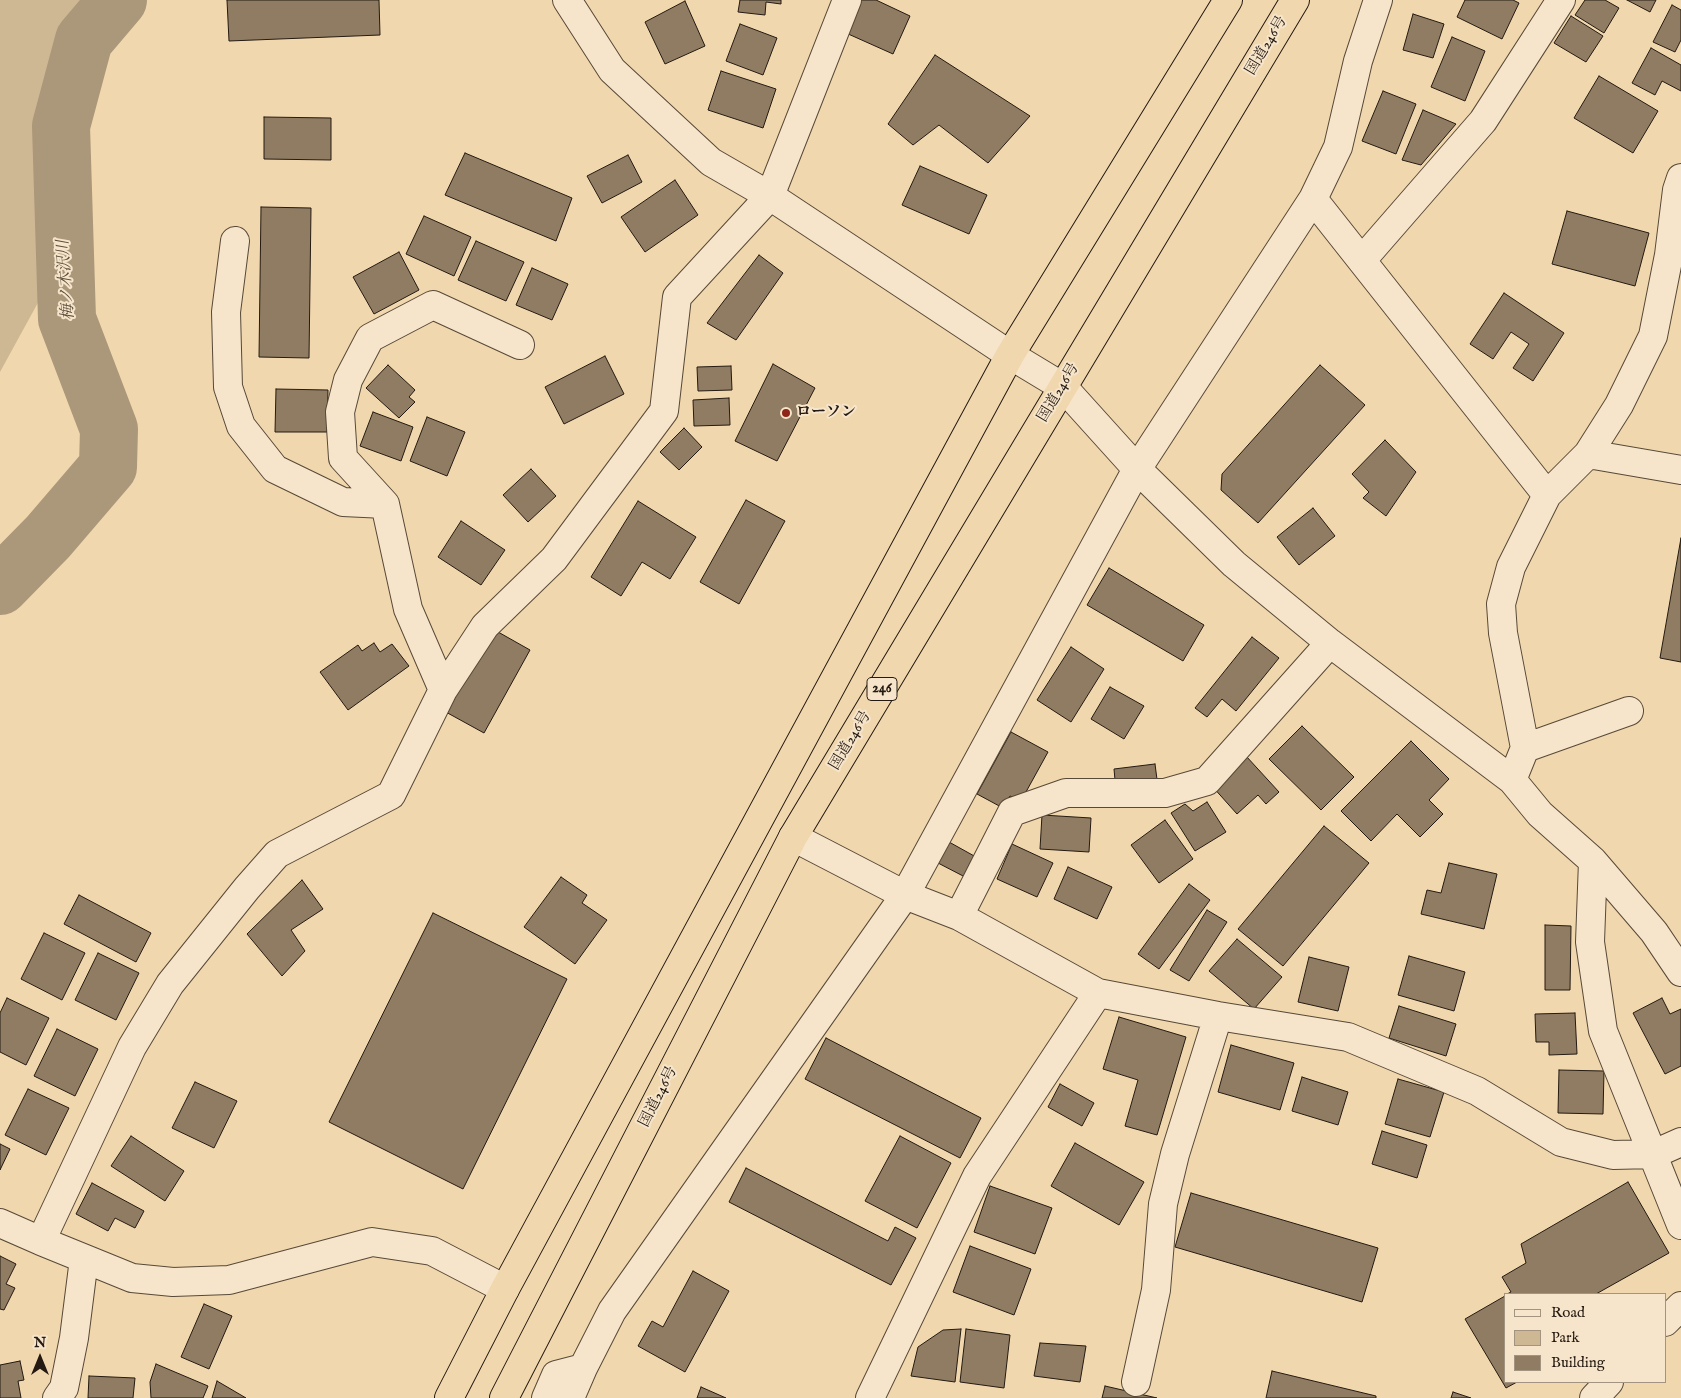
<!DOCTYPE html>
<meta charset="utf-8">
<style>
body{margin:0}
#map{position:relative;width:1681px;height:1398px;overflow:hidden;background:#f1d7ae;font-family:"IM FELL English",serif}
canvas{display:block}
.legend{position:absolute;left:1504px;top:1293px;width:162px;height:90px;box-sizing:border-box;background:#f6e5ca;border:1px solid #a29480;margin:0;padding:6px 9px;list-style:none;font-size:15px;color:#241a11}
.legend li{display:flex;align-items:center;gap:10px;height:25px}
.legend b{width:25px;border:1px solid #a29480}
.north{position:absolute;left:15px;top:1333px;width:50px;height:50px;-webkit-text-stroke:4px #f6e5ca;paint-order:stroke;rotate:0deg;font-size:14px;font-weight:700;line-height:20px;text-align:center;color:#241a11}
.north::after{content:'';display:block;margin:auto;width:18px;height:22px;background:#241a11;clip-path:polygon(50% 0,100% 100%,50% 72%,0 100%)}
</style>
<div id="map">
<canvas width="1681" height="1398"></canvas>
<ul class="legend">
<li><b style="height:6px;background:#f6e5ca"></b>Road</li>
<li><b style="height:14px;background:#ceb793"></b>Park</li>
<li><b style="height:14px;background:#8f7c63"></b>Building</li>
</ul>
<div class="north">N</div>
</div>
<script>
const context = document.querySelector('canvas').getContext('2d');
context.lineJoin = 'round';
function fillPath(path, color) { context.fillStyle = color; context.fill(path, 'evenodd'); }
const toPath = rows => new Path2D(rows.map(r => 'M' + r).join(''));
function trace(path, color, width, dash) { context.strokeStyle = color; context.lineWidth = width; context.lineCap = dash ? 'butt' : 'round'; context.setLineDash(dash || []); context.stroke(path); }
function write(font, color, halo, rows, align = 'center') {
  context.font = font + ' "IM FELL English","Noto Serif JP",serif'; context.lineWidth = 4; context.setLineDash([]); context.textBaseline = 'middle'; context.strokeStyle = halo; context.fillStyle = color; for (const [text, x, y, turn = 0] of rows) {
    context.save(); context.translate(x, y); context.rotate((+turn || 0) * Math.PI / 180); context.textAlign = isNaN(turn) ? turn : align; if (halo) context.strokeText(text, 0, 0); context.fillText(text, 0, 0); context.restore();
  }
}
const green = toPath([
 [0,0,95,0,69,246,0,372]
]);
const river = toPath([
 [0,586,48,537,108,467,109,429,67,319,61,126,84,40,118,0]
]);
const building = toPath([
 [227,0,379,0,380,35,229,41,227,0],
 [740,0,781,0,781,4,766,2,765,15,738,12,740,0],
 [861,0,876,0,910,16,893,54,846,33,861,0],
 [1465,0,1513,0,1519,3,1502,39,1457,17,1465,0],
 [1585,0,1605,0,1619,8,1604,33,1575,15,1585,0],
 [1627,0,1656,0,1650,12,1627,0],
 [685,1,705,46,665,64,645,22,685,1],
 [1672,5,1681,10,1681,40,1675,52,1653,42,1672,5],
 [1413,14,1444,24,1433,58,1403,50,1413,14],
 [1571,16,1603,36,1586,62,1554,43,1571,16],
 [740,24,777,38,763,75,726,61,740,24],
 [1452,37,1485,51,1465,101,1431,87,1452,37],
 [1651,48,1681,65,1681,91,1662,81,1655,95,1632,83,1651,48],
 [935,55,1030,116,988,163,939,125,913,145,888,124,935,55],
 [721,71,776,89,763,128,708,110,721,71],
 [1599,76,1658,111,1633,153,1574,118,1599,76],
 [1383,91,1416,104,1396,154,1362,141,1383,91],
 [1423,110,1456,124,1421,165,1402,160,1423,110],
 [264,117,331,118,331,160,264,159,264,117],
 [465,153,572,198,556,241,445,195,465,153],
 [628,155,642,182,602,203,587,176,628,155],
 [920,166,987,195,969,234,902,205,920,166],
 [675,180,698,215,645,252,621,217,675,180],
 [261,207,311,208,309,358,259,357,261,207],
 [1567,211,1649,233,1635,286,1552,264,1567,211],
 [424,216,471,237,454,276,406,254,424,216],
 [476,241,524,262,506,301,458,280,476,241],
 [399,252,419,290,374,314,353,277,399,252],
 [759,255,783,273,736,340,707,323,759,255],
 [532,268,568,284,552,320,516,305,532,268],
 [1504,293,1564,333,1533,381,1513,368,1529,344,1511,332,1493,359,1470,344,1504,293],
 [605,356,624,394,564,424,545,387,605,356],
 [773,364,815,388,777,461,735,441,773,364],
 [388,365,415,390,409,397,415,402,399,418,366,388,388,365],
 [1320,365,1365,405,1258,523,1221,490,1222,474,1320,365],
 [731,366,732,390,698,391,697,367,731,366],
 [276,389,328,390,327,432,275,432,276,389],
 [729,398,730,425,694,426,693,400,729,398],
 [373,412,413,427,401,461,360,446,373,412],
 [427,417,465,432,447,476,410,461,427,417],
 [684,428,702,447,679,470,660,452,684,428],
 [1385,440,1416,472,1386,516,1363,498,1369,492,1352,474,1385,440],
 [531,469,556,496,528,522,503,495,531,469],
 [746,500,785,521,739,604,700,582,746,500],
 [638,501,696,537,670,579,642,562,621,596,591,577,638,501],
 [1313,508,1335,536,1299,565,1277,537,1313,508],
 [461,521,505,550,481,585,438,557,461,521],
 [1681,538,1681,662,1660,658,1681,538],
 [1109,568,1204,625,1183,661,1087,605,1109,568],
 [491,628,530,650,484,733,444,711,491,628],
 [1252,637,1279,658,1236,711,1222,699,1207,717,1195,708,1252,637],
 [374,643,380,652,392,644,409,666,348,710,320,672,358,645,362,651,374,643],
 [1071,647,1104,669,1071,722,1037,700,1071,647],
 [1110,687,1144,706,1124,739,1091,719,1110,687],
 [1302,726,1354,777,1321,810,1269,759,1302,726],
 [1011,732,1048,752,1021,801,1010,796,1003,808,977,794,1011,732],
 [1411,741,1449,779,1429,800,1443,814,1420,837,1397,814,1371,841,1341,811,1411,741],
 [1246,756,1279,792,1266,804,1258,795,1237,814,1212,786,1246,756],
 [1155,764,1158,787,1116,791,1114,769,1155,764],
 [1207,802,1226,832,1195,851,1171,813,1185,804,1193,811,1207,802],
 [1042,815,1091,818,1089,852,1040,849,1042,815],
 [1165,820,1193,859,1159,883,1131,845,1165,820],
 [1324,826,1369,863,1283,966,1238,929,1324,826],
 [949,842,976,857,965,877,938,863,949,842],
 [1012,844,1053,863,1037,897,997,879,1012,844],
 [1449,863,1497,874,1484,929,1421,914,1427,890,1441,893,1449,863],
 [1068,867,1112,887,1097,919,1054,899,1068,867],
 [561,877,587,895,582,903,607,920,575,964,524,927,561,877],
 [302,880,323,909,291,930,305,951,282,976,247,934,302,880],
 [1189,884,1210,900,1159,969,1138,954,1189,884],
 [79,895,151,933,136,962,64,924,79,895],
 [1207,910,1227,922,1189,981,1170,970,1207,910],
 [433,913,567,979,463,1189,329,1122,433,913],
 [1545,925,1571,926,1570,990,1545,990,1545,925],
 [44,933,85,953,62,1000,21,979,44,933],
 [1237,939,1282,977,1254,1009,1209,971,1237,939],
 [98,953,139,973,116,1020,75,1000,98,953],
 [1409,956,1465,972,1454,1011,1398,995,1409,956],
 [1309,957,1349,967,1338,1011,1298,1002,1309,957],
 [7,998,49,1018,26,1065,0,1052,0,1013,7,998],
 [1662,998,1670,1014,1681,1009,1681,1066,1665,1074,1633,1013,1662,998],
 [1399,1006,1456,1024,1446,1056,1389,1038,1399,1006],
 [1575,1013,1577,1054,1549,1055,1549,1042,1536,1042,1535,1014,1575,1013],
 [1119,1017,1186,1037,1157,1135,1125,1126,1138,1080,1103,1069,1119,1017],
 [57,1029,98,1049,75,1096,34,1076,57,1029],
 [826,1038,981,1118,960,1158,805,1079,826,1038],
 [1231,1045,1294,1063,1280,1110,1218,1092,1231,1045],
 [1559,1070,1604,1071,1603,1114,1558,1113,1559,1070],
 [1302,1077,1348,1092,1338,1125,1292,1111,1302,1077],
 [1398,1079,1444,1092,1430,1137,1385,1124,1398,1079],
 [195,1082,237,1101,214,1148,172,1128,195,1082],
 [1060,1084,1094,1103,1082,1126,1048,1107,1060,1084],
 [28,1089,69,1108,46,1155,5,1135,28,1089],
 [1382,1131,1427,1145,1417,1178,1372,1164,1382,1131],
 [131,1136,184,1171,165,1201,111,1166,131,1136],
 [900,1136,951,1163,917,1228,865,1201,900,1136],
 [1075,1143,1144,1182,1119,1225,1051,1186,1075,1143],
 [0,1144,10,1149,0,1170,0,1144],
 [746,1168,888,1241,895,1227,916,1238,891,1285,729,1202,746,1168],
 [1628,1182,1669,1253,1596,1294,1507,1294,1511,1292,1502,1277,1526,1263,1521,1244,1628,1182],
 [92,1183,144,1211,135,1228,115,1218,108,1231,76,1214,92,1183],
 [990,1186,1052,1208,1035,1254,974,1232,990,1186],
 [1191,1193,1378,1248,1362,1302,1175,1247,1191,1193],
 [970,1246,1031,1269,1014,1315,953,1292,970,1246],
 [0,1256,16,1264,6,1284,15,1288,4,1310,0,1309,0,1256],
 [693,1271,729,1291,685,1372,638,1346,652,1321,663,1327,693,1271],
 [1505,1296,1505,1382,1517,1382,1506,1388,1465,1319,1505,1296],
 [204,1304,232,1316,209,1369,181,1357,204,1304],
 [961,1329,955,1382,911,1376,918,1347,943,1330,961,1329],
 [966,1329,1010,1335,1004,1388,960,1382,966,1329],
 [1040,1343,1086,1346,1080,1382,1034,1376,1040,1343],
 [20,1361,24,1380,18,1381,21,1398,0,1398,0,1365,20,1361],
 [156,1364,208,1386,203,1398,151,1398,150,1382,156,1364],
 [1272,1371,1376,1396,1376,1398,1266,1398,1272,1371],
 [89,1376,135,1378,133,1398,88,1398,89,1376],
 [217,1381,246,1398,212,1398,217,1381],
 [1105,1386,1157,1398,1102,1398,1105,1386],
 [701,1387,726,1398,697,1398,701,1387],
 [1453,1392,1471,1398,1451,1398,1453,1392]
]);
const minor = toPath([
 [567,0,612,70,711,162,770,196,1010,355,1063,387,1137,469,1234,564,1330,643,1512,780,1540,814,1593,861,1654,932,1681,972],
 [1313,199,1547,495],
 [235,241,226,312,228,387,241,426,275,469,343,502,385,504,408,609,443,690],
 [1362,260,1483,121,1561,0],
 [1588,454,1681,470],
 [385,504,343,458,340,412,348,380,370,338,433,305,520,345],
 [1525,748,1629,711],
 [1512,780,1525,748,1503,633,1501,604,1511,567,1547,495,1588,454,1619,405,1653,336,1669,255,1677,190,1681,178],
 [793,837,905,895,959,916,1098,993,1218,1016,1348,1037,1477,1091,1561,1142,1613,1155,1654,1154,1681,1142],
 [1593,861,1590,942,1603,1031,1681,1225],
 [959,916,1012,812,1066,793,1165,793,1207,781,1330,643],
 [0,1223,41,1241,132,1278,173,1282,229,1280,372,1242,432,1251,505,1289],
 [41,1241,132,1047,170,984,247,888,277,854,391,795,443,690,485,626,554,559,664,411,677,297,770,196,847,0],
 [1665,1322,1681,1306],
 [1136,1382,1156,1290,1163,1204,1175,1154,1218,1016],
 [57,1398,64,1388,74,1338,84,1259],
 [546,1398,556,1375,583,1368],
 [570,1398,583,1368,612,1311,905,895,1137,469,1313,199,1338,147,1358,61,1378,0],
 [870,1398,977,1176,1098,993],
 [1594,1398,1609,1382]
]);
const highway = toPath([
 [449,1398,505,1289,1010,355,1228,0],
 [504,1398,793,837,1295,0]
]);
const markers = [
 [786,413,5,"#8f2418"]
];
const shields = [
 [882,689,30]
];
const shieldNames = [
 ["246",882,689]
];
const streetNames = [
 ["国道246号",1267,46,-59],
 ["国道246号",1059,393,-59],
 ["国道246号",851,741,-59],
 ["国道246号",659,1097,-63]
];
const poiNames = [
 ["ローソン",796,413]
];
const waterNames = [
 ["梅ノ木沢川",67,280,-94]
];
fillPath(green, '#ceb793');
trace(river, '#ab9779', 58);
fillPath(building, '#8f7c63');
trace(building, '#241a11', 1);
trace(minor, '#574938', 30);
trace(highway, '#241a11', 30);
trace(minor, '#f6e5ca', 28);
trace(highway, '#f1d7ae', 28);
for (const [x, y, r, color] of markers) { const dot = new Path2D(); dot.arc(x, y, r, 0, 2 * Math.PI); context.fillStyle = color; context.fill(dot); trace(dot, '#f6e5ca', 2); }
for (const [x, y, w] of shields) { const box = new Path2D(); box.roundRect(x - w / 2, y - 11.5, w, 23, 4); context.fillStyle = '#f6e5ca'; context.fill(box); trace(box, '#241a11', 1); }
write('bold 14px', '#241a11', null, shieldNames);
write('15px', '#241a11', '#f6e5ca', streetNames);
write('bold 15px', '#241a11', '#f6e5ca', poiNames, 'left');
write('italic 16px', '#5a4c3b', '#f6e5ca', waterNames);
</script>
